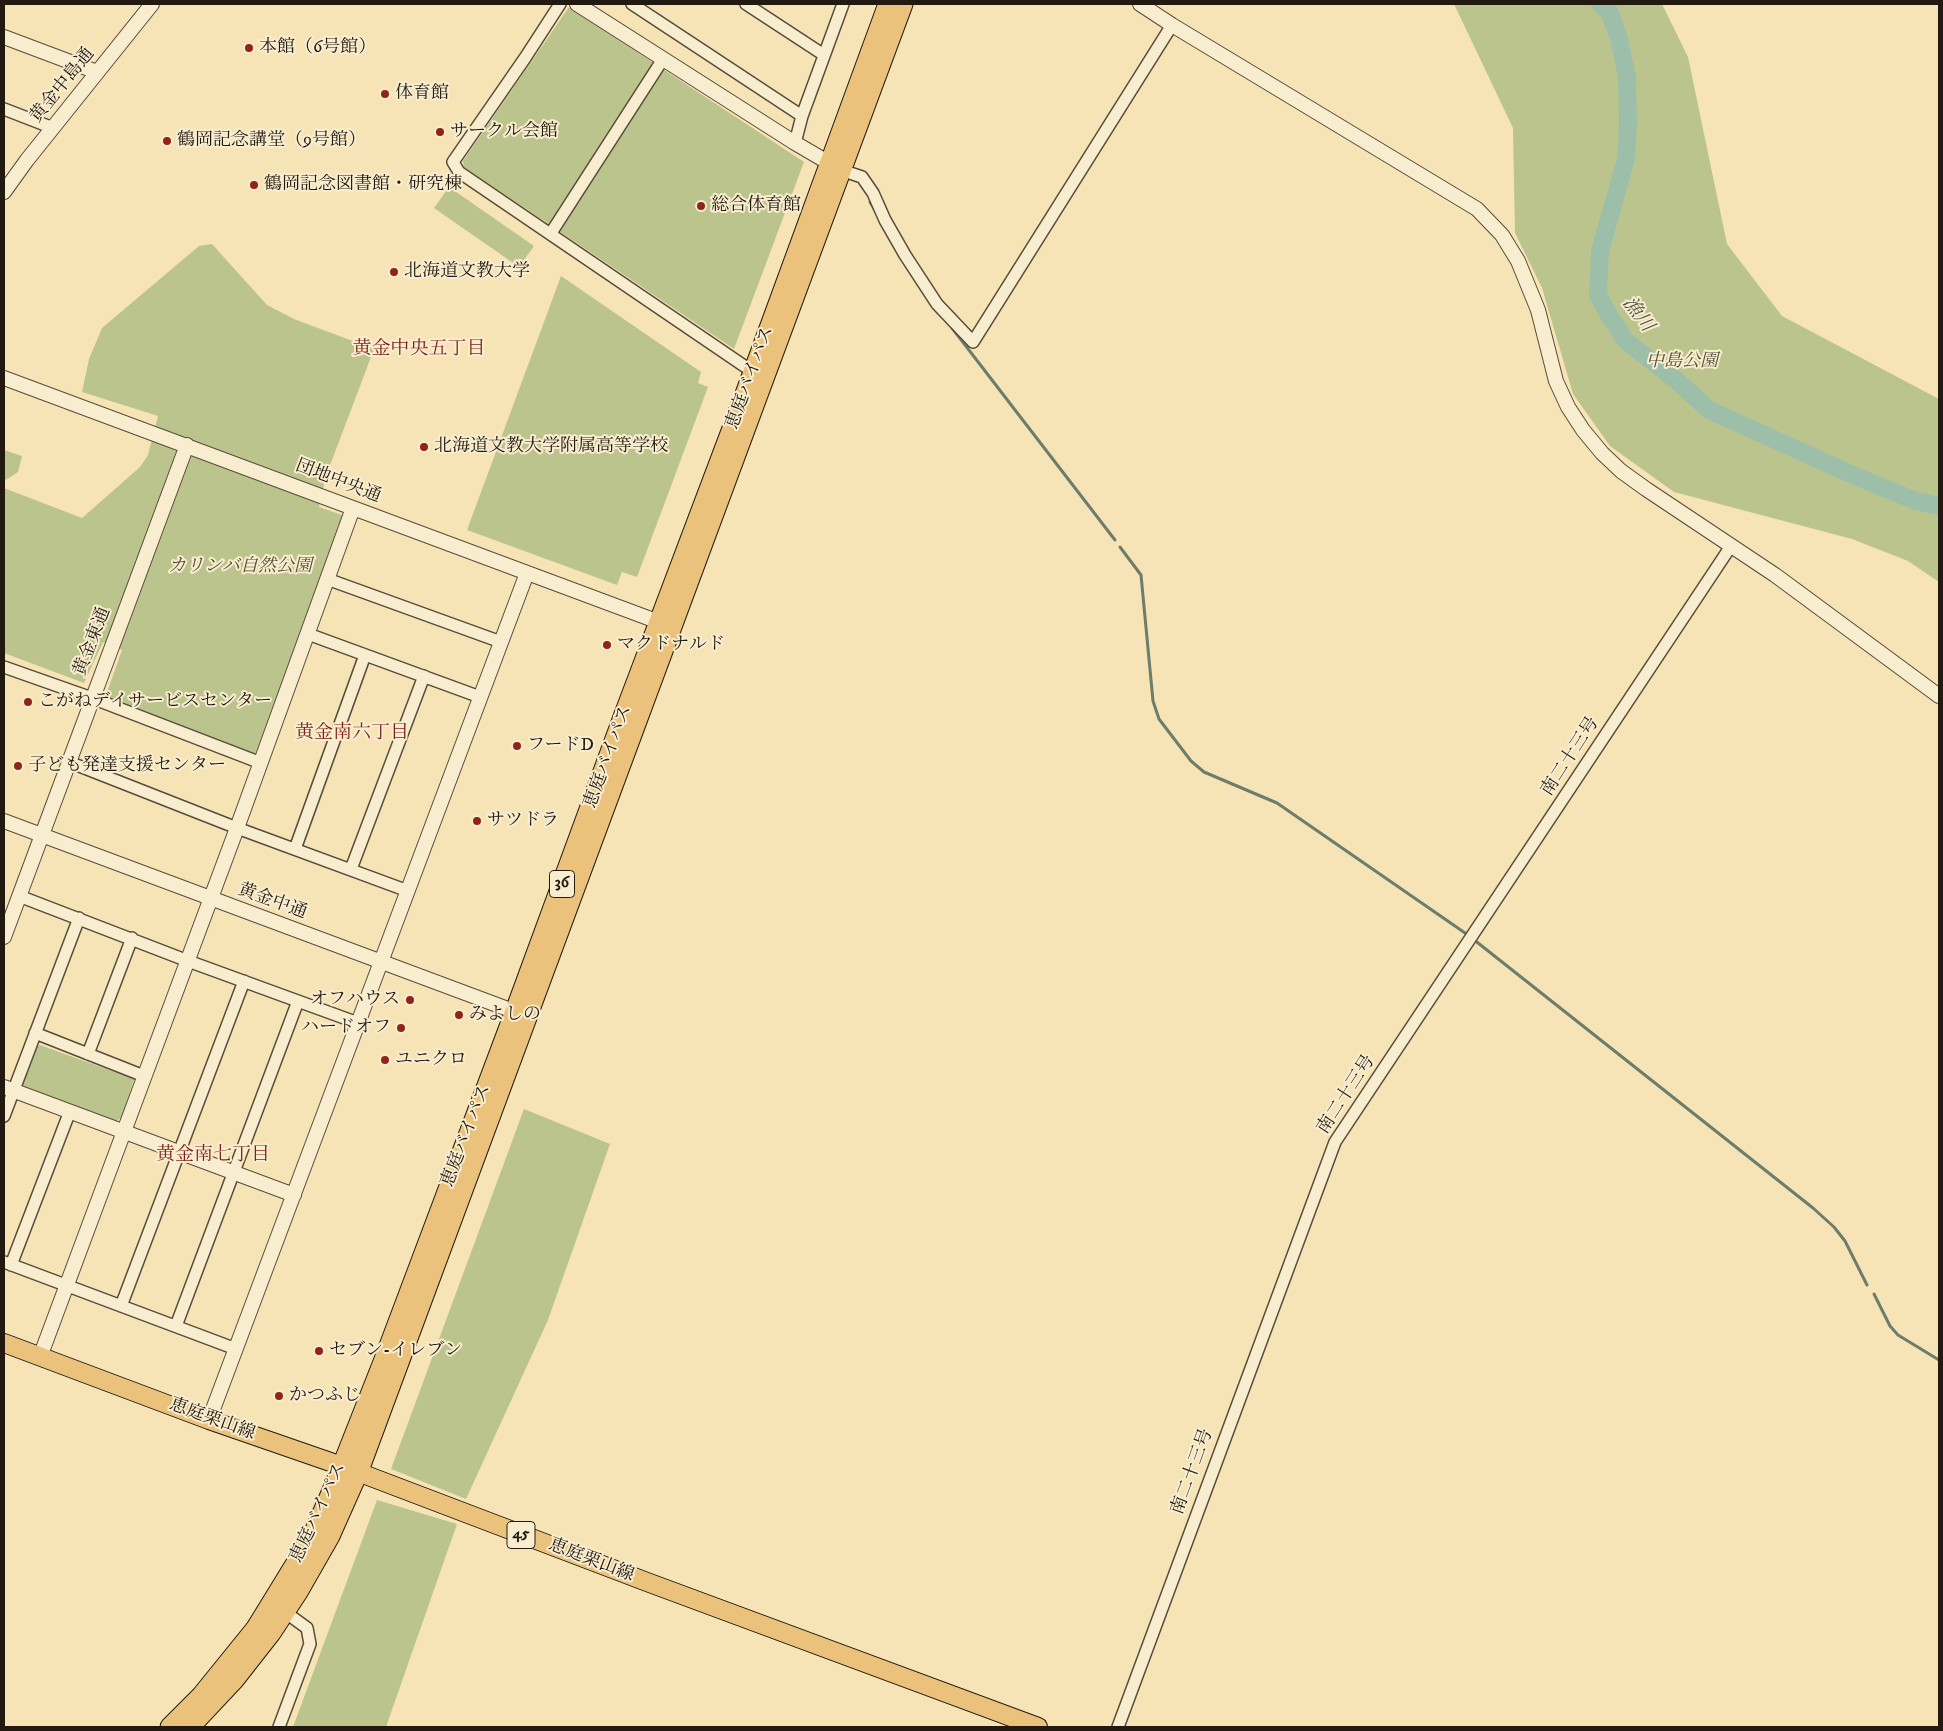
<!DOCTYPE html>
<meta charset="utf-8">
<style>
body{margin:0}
#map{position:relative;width:1943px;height:1731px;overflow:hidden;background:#f6e4b6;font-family:"IM FELL DW Pica",serif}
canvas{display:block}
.frame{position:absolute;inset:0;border:5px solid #221a10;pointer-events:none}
</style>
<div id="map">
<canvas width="1943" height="1731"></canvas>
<div class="frame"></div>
</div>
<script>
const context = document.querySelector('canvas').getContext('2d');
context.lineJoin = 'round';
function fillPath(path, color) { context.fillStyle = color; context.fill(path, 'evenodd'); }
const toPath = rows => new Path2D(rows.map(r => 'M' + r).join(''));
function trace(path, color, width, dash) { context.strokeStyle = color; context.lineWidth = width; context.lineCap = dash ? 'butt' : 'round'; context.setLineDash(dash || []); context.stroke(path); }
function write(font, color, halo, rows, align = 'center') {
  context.font = font + ' "IM FELL DW Pica","Noto Serif JP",serif'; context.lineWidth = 4; context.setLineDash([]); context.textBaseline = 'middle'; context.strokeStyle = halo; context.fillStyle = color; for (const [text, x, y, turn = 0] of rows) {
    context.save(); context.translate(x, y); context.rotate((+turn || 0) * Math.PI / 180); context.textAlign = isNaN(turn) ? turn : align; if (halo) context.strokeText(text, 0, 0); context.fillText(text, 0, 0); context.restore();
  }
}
const green = toPath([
 [1454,4,1662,4,1688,57,1727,244,1782,316,1939,399,1939,582,1908,561,1852,539,1674,492,1610,446,1573,394,1542,288,1515,233,1513,128],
 [569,7,804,162,734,349,464,167,463,161],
 [449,187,534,246,519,267,434,208],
 [212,244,267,305,294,319,374,349,326,476,319,507,345,516,255,755,109,701,106,695,122,650,103,642,84,683,4,653,4,488,82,518,140,467,148,455,158,416,82,392,89,359,102,328,199,246],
 [561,276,701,372,698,383,708,387,637,577,622,572,617,585,467,530],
 [4,450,22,456,18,472,4,481],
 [40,1045,134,1079,122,1117,115,1122,23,1089,22,1085,35,1048],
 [524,1109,610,1144,548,1320,466,1499,391,1469],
 [377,1500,457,1524,386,1727,293,1727]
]);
const stream = toPath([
 [870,202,876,212],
 [952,328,1115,540],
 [1120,547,1141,575,1153,701,1159,719,1191,761,1204,772,1277,803,1468,935],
 [1473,939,1813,1208,1834,1227,1845,1241,1867,1285],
 [1874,1294,1890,1326,1898,1335,1939,1360]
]);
const river = toPath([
 [1600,4,1610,13,1619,39,1627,77,1628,125,1626,159,1600,251,1598,295,1610,317,1626,341,1676,380,1709,410,1862,479,1916,501,1939,506]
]);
const minor = toPath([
 [560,4,525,58,453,162,459,172,753,372],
 [632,4,802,116],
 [746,4,824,55],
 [4,109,53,128],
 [795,143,802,116,843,4],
 [841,170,862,177,873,193,885,220,905,255,937,304,973,342,1172,25],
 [551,233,663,59],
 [327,579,501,642],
 [308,634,480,697],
 [4,667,92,698,261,763],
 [69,762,237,828,408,891],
 [295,849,365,655],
 [351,869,424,676],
 [19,896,188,961,358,1023],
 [35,1033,144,1076],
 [88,1054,132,938],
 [4,1116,79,918],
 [4,1262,236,1349],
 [11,1265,70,1111],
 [121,1306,244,981],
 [176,1326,298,1001],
 [279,1727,310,1644,307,1628,285,1612],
 [1118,1727,1335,1142,1731,546]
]);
const tertiary = toPath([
 [577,4,795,143,836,167],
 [1140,4,1172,25,1477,209,1502,235,1518,261,1538,310,1556,381,1568,407,1583,430,1602,453,1621,471,1646,489,1775,575,1939,696],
 [4,37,97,72],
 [4,192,27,160,152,4],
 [4,378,667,625],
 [4,821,524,1015],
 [4,937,187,445],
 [4,1087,294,1195],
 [40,1357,237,828,353,508],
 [209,1420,527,573]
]);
const primary = toPath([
 [4,1343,209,1420,342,1466,647,1582,1038,1727]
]);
const trunk = toPath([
 [170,1727,201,1696,256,1628,299,1558,315,1530,334,1486,383,1362,515,1011,623,717,745,394,888,4],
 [190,1727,235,1679,271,1633,298,1592,330,1536,358,1473,903,4]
]);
const markers = [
 [249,48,5,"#8f2418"],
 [385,94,5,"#8f2418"],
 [440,132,5,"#8f2418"],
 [167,141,5,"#8f2418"],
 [254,185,5,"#8f2418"],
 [701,206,5,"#8f2418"],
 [394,272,5,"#8f2418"],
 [424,447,5,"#8f2418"],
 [607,645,5,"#8f2418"],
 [28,702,5,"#8f2418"],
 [517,746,5,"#8f2418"],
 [18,766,5,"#8f2418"],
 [477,821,5,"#8f2418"],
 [410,1000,5,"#8f2418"],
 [459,1015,5,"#8f2418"],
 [401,1028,5,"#8f2418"],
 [385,1060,5,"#8f2418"],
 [319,1351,5,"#8f2418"],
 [279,1396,5,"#8f2418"]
];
const shields = [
 [562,884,25],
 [521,1535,28]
];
const shieldNames = [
 ["36",562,884],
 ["45",521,1535]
];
const poiNames = [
 ["本館（6号館）",259,48],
 ["体育館",395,94],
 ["サークル会館",450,132],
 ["鶴岡記念講堂（9号館）",177,141],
 ["鶴岡記念図書館・研究棟",264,185],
 ["総合体育館",711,206],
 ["北海道文教大学",404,272],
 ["北海道文教大学附属高等学校",434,447],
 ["マクドナルド",617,645],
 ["こがねデイサービスセンター",38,702],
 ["フードD",527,746],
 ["子ども発達支援センター",28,766],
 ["サツドラ",487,821],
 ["オフハウス",400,1000,"right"],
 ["みよしの",469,1015],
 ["ハードオフ",391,1028,"right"],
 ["ユニクロ",395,1060],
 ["セブン-イレブン",329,1351],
 ["かつふじ",289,1396]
];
const streetNames = [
 ["黄金中島通",63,86,-51],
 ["恵庭バイパス",751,378,-70],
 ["団地中央通",338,482,21],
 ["黄金東通",93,642,-69],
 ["恵庭バイパス",609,757,-70],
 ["南二十三号",1571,757,-57],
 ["黄金中通",272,902,20],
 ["南二十三号",1347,1095,-57],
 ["恵庭バイパス",467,1136,-69],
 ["恵庭栗山線",212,1420,20],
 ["南二十三号",1193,1472,-70],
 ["恵庭バイパス",319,1513,-65],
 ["恵庭栗山線",591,1561,21]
];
const parkNames = [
 ["中島公園",1682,362],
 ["カリンバ自然公園",240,567]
];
const waterNames = [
 ["漁川",1637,315,53]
];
const neighbourhoodNames = [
 ["黄金中央五丁目",419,350],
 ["黄金南六丁目",352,734],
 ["黄金南七丁目",213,1156]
];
fillPath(green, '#bcc48e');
trace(stream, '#6c7d6c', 3);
trace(river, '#9dbfaa', 18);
trace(minor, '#574c3a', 14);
trace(tertiary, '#574c3a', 16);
trace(primary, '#221a10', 20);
trace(trunk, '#221a10', 21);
trace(minor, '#f9edd0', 11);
trace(tertiary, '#f9edd0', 14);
trace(primary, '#ebc27b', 18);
trace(trunk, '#ebc27b', 19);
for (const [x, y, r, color] of markers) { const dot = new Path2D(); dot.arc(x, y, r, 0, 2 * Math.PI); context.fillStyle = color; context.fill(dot); trace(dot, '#f9edd0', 2); }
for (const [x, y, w] of shields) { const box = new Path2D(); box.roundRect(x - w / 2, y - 13.5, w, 27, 4); context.fillStyle = '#f9edd0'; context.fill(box); trace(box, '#221a10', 1); }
write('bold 16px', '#221a10', null, shieldNames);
write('18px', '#221a10', '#f9edd0', poiNames, 'left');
write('18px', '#221a10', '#f9edd0', streetNames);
write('italic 18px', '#504d36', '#f9edd0', parkNames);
write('italic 19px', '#4d5446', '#f9edd0', waterNames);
write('19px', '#7a1f14', '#f9edd0', neighbourhoodNames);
</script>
